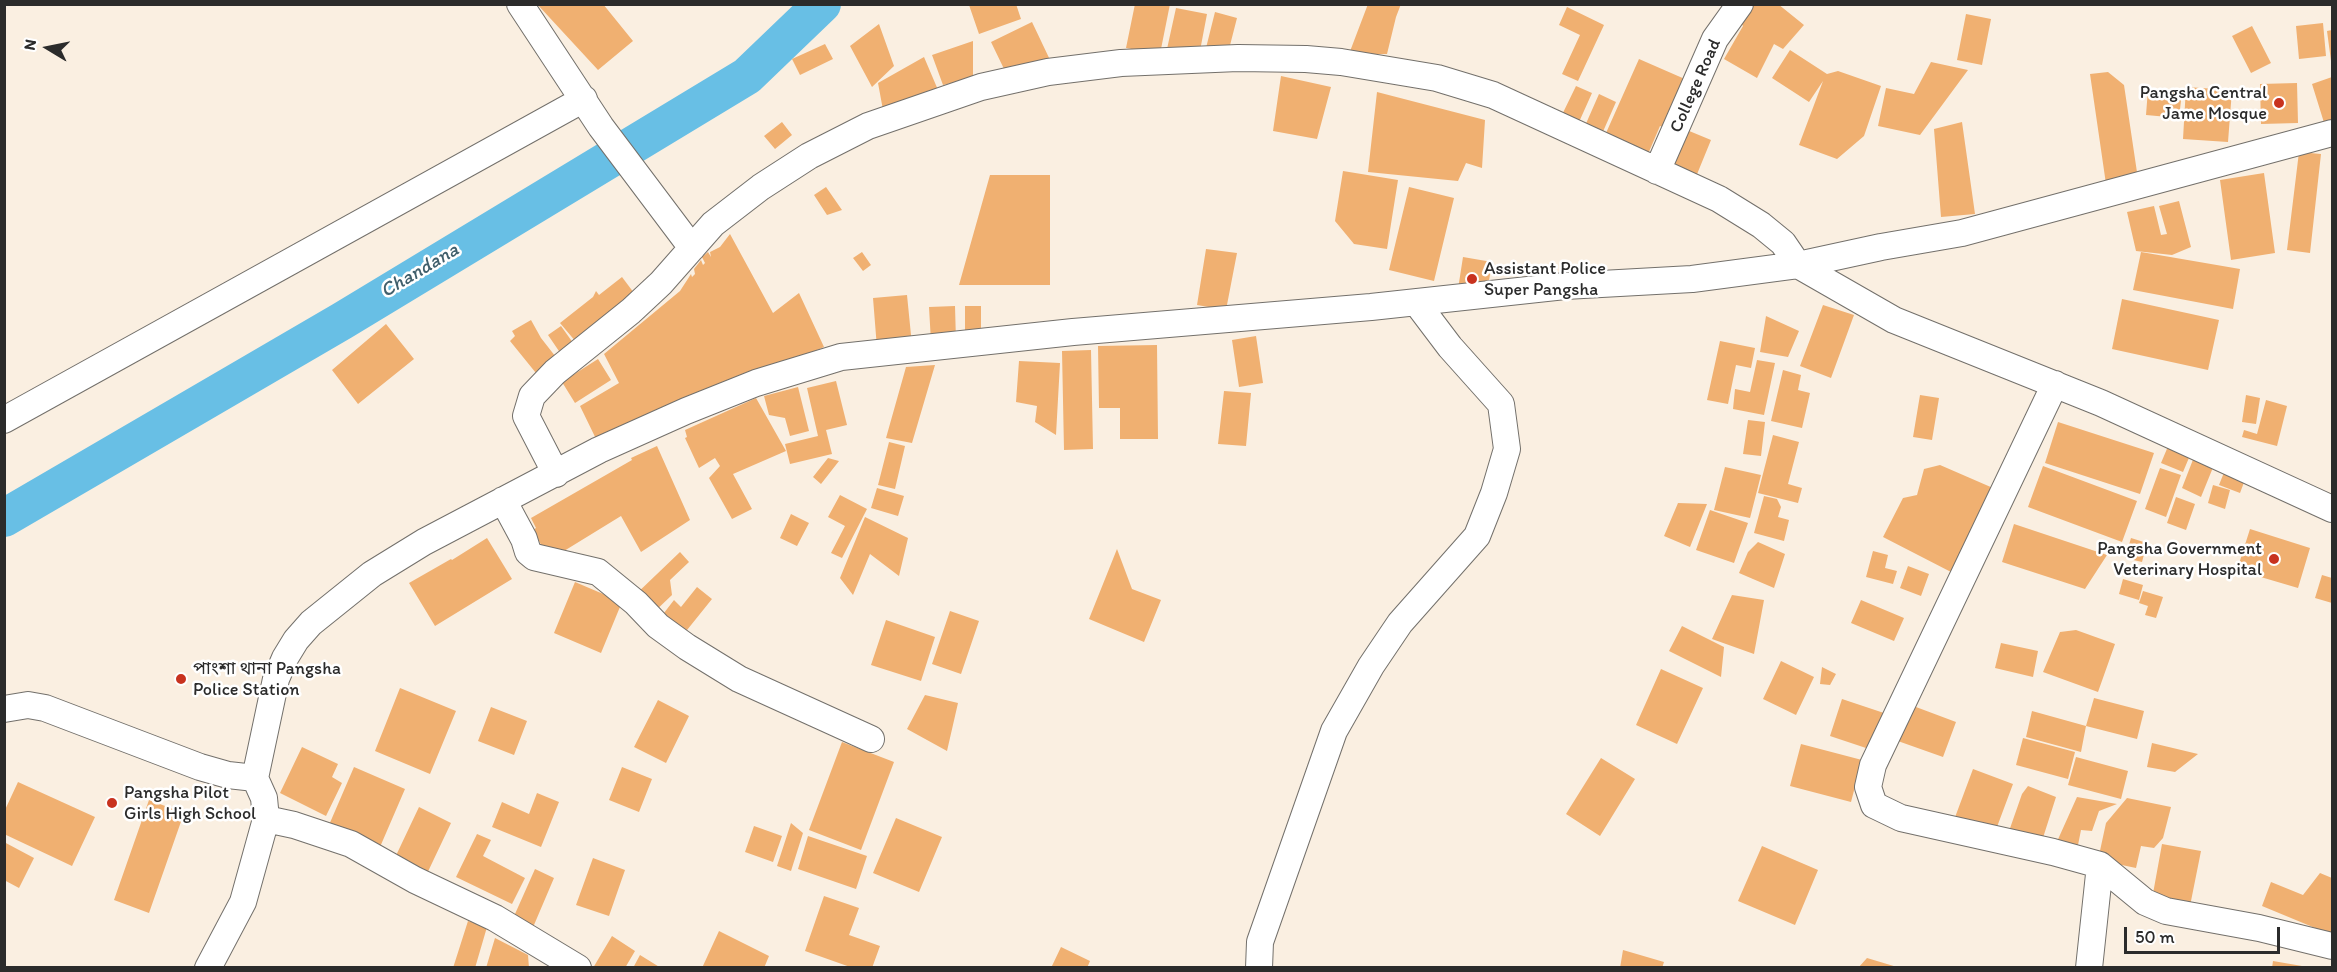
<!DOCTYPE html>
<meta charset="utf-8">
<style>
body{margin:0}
#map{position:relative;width:2337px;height:972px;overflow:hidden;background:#faefe1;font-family:Itim,sans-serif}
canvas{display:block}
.frame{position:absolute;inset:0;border:6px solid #2b2b2b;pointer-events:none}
.north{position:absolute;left:18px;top:18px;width:60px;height:60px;-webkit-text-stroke:4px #fff;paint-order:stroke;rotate:280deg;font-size:16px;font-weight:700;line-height:24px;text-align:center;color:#2b2b2b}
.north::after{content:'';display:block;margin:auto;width:21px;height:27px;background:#2b2b2b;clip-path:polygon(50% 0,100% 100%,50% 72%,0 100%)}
.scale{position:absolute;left:2124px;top:927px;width:156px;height:27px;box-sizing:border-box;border:3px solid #2b2b2b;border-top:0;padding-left:8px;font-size:18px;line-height:21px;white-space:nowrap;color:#2b2b2b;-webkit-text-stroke:4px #fff;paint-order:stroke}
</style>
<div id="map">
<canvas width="2337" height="972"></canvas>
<div class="frame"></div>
<div class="north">N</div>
<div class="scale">50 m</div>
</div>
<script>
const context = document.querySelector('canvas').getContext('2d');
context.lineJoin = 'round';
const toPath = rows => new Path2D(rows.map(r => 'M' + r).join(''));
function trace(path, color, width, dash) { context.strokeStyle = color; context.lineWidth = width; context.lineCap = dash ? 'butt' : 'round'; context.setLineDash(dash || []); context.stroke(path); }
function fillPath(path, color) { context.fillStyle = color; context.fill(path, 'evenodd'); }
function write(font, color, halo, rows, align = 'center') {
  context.font = font + ' Itim,"Noto Sans Bengali",sans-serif'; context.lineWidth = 5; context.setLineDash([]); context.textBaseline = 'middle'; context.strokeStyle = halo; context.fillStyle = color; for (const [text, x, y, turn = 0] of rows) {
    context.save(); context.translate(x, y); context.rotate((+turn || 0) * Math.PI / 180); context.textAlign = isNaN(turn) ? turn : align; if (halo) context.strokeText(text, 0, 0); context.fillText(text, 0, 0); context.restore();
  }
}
const river = toPath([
 [4,518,342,321,747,76,822,4]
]);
const building = toPath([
 [537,4,603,4,633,41,598,70],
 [1016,4,1021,19,979,34,969,5],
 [1135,4,1170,4,1160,54,1126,48],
 [1368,4,1401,4,1396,17,1387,54,1349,54],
 [1750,4,1778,4,1804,25,1783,49,1774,44,1757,78,1724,59,1743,26,1737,17],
 [1567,7,1604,25,1578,81,1562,74,1580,35,1559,25],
 [1176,8,1207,14,1199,56,1181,47,1167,49],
 [1215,12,1237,18,1227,57,1205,52],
 [1966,14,1991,19,1982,65,1957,60],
 [1032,22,1051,62,1005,71,991,42],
 [2323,23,2326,56,2299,59,2296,26],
 [879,24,894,66,872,87,850,46],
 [2252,26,2271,63,2251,73,2232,36],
 [2332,30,2332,61,2331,61,2327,31],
 [973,41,973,78,943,85,932,55],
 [825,44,833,59,800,75,792,59],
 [1790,50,1827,74,1838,71,1881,86,1864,136,1837,159,1799,145,1823,81,1809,102,1772,78],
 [924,57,941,97,883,110,878,83],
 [1639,59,1694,83,1672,131,1660,126,1645,161,1602,142],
 [1931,62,1968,70,1920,135,1878,126,1886,88,1914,94],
 [2108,72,2124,85,2138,179,2106,184,2090,74],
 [1281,76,1331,87,1317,139,1273,131],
 [2332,77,2332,127,2326,129,2312,84],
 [2297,83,2298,123,2261,124,2260,84],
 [1576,86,1592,93,1575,131,1558,123],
 [2186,87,2232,90,2228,142,2183,139],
 [2148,89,2182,92,2179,118,2146,115],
 [1377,92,1485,120,1482,168,1466,163,1458,181,1368,172],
 [1599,94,1616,102,1598,143,1581,135],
 [782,122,792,135,775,149,764,136],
 [1962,122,1975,214,1941,217,1934,129],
 [1682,128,1711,140,1693,184,1664,172],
 [2299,152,2321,154,2310,253,2287,250],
 [1343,171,1398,180,1387,249,1354,244,1335,221],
 [2264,173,2275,253,2231,260,2220,180],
 [990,175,1050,175,1050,285,959,285],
 [826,187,842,210,827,215,814,195],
 [1409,187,1454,198,1434,281,1389,270],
 [2179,201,2191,247,2172,255,2136,251,2127,212,2154,206,2161,235,2167,234,2159,206],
 [730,234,773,313,799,293,824,347,599,445,580,406,619,383,604,354,680,291,691,274,692,277,695,274,694,269,701,260,703,265,705,263,702,257,708,252,711,257,710,252,720,247],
 [1206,249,1237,253,1226,310,1197,305],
 [862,252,871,265,863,271,853,258],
 [2141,252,2240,269,2233,309,2133,290],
 [1463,257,1492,262,1487,293,1458,289],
 [622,277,637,297,582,349,560,323,593,297,596,291,599,295],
 [907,295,912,345,877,348,873,298],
 [2122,299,2219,320,2208,370,2112,349],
 [1823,305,1854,315,1831,378,1800,366],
 [955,306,956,341,931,342,929,307],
 [965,306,981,306,981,337,965,337],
 [1766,316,1799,331,1788,357,1760,352],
 [531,320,541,338,559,361,540,378,510,341,515,336,512,331],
 [386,324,414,359,358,404,332,370],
 [561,326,576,347,563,357,548,335],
 [1256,336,1263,383,1239,387,1232,340],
 [1720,341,1755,348,1751,368,1736,365,1728,404,1707,400],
 [1157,345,1158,439,1120,439,1120,408,1099,408,1098,346],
 [1091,350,1093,449,1064,450,1062,351],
 [598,359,611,380,575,403,562,382],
 [1757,360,1775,363,1764,415,1733,409,1735,389,1750,392],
 [1019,361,1060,363,1056,435,1035,422,1037,406,1016,402],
 [935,365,912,443,886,438,906,367],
 [1783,370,1801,375,1798,390,1810,393,1802,428,1771,421],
 [836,381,847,425,826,430,832,454,790,464,785,444,818,436,807,388],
 [798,387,809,431,790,436,785,418,769,415,764,396],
 [1224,391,1251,393,1246,446,1218,444],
 [1920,395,1939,398,1932,440,1913,437],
 [2246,395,2260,398,2256,424,2242,422],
 [756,398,786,451,733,474,752,509,732,519,709,478,720,466,715,458,699,468,685,438,687,437,685,430],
 [2266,400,2287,406,2277,446,2242,437,2244,430,2257,434],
 [1748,420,1765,422,1761,456,1743,454],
 [2058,422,2154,453,2140,494,2045,463],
 [1773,435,1799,442,1788,484,1802,488,1798,503,1758,493],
 [889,442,905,446,895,489,878,485],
 [2169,444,2191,453,2183,472,2161,463],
 [657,446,690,520,641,552,621,516,551,559,546,554,533,530,536,528,531,518,632,460,631,458],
 [2194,457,2214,465,2201,497,2182,488],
 [828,458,839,461,821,484,813,477],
 [1940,465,1993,488,1951,572,1883,537,1903,498,1917,495,1924,469],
 [2043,466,2137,501,2122,542,2028,507],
 [1725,467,1761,475,1750,518,1714,510],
 [2160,468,2181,475,2166,517,2145,509],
 [2225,470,2246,477,2240,493,2219,485],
 [2213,485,2230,490,2225,509,2208,503],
 [877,488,904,496,898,516,871,508],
 [840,495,867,509,842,558,831,553,845,526,828,517],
 [1764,496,1777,499,1781,507,1778,517,1789,520,1784,541,1754,533],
 [2176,497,2195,504,2186,530,2167,523],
 [1678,503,1707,504,1690,547,1664,536],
 [1710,510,1748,523,1734,563,1696,550],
 [791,514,809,523,797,546,780,538],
 [865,517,908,538,899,576,870,554,853,595,840,578],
 [2014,524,2107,555,2085,589,2002,562],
 [2250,529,2310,548,2298,588,2237,570],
 [487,538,512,579,435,626,409,583,451,559,452,560],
 [2131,538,2147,543,2142,562,2125,558],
 [1758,542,1785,554,1774,588,1739,573,1748,552],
 [1117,549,1132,589,1161,600,1144,642,1089,619],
 [1873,551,1888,555,1885,568,1897,571,1893,584,1866,577],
 [680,552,689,562,670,580,672,595,651,615,633,597],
 [1908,566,1929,574,1921,596,1900,588],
 [2322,575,2332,578,2332,603,2315,598],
 [2123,579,2143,585,2139,600,2119,594],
 [575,582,622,602,601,653,554,633],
 [697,587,712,599,679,640,657,622,674,600,681,607],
 [2143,591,2163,597,2156,618,2145,615,2148,606,2139,603],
 [1732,595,1764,600,1754,654,1712,639],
 [1861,600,1904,618,1894,641,1851,623],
 [950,611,979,621,961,674,932,664],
 [886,620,935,637,921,681,871,665],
 [1682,626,1724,647,1721,677,1669,651],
 [2076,630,2115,644,2098,692,2043,672,2060,632],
 [2001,643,2038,651,2033,677,1995,668],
 [1781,661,1814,677,1796,715,1763,699],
 [1822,667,1836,674,1830,685,1820,684],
 [1661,669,1703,688,1677,744,1636,725],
 [400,688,456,711,430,774,375,751],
 [925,695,958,703,947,751,907,729],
 [2094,698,2144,711,2137,739,2086,726],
 [1842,699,1887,714,1875,751,1830,736],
 [658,700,689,716,666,763,634,747],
 [1908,704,1956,722,1943,757,1895,740],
 [491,707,527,721,514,755,478,741],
 [2032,711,2086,726,2081,752,2026,737],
 [2023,738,2075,752,2068,779,2016,765],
 [842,742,894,762,861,850,809,830],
 [2152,743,2198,754,2175,772,2147,767],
 [1801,744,1862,760,1851,802,1790,786],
 [302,747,338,764,332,777,342,783,326,816,280,793],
 [2076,757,2128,771,2121,799,2068,785],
 [1601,758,1635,779,1600,836,1566,814],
 [354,767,405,789,380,847,329,825],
 [622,767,652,779,639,812,609,800],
 [1973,769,2013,784,1994,835,1954,820],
 [18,782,95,817,72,866,4,834,4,812],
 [2028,786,2056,797,2041,844,2008,834,2022,794],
 [537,793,559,802,541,847,492,827,502,802,529,814],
 [2077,797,2117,804,2099,811,2092,831,2081,830,2077,850,2055,846],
 [2127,798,2171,807,2163,838,2154,848,2141,846,2136,868,2098,860,2106,823],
 [149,800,184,813,149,913,114,900],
 [419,807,451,823,424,880,392,864],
 [896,818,942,837,919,892,873,873],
 [791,823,803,833,791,871,777,866],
 [754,826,782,836,773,862,745,852],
 [477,834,491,840,483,856,525,878,512,904,456,877],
 [808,836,867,856,856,889,798,869],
 [4,842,34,858,19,888,4,880],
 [2162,844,2201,851,2190,906,2152,899],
 [1762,846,1818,870,1795,925,1738,901],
 [593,858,625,870,609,916,576,905],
 [535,869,554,878,531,932,511,923],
 [2320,873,2332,878,2332,935,2262,906,2271,882,2303,895],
 [824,896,859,908,849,935,880,946,872,968,853,968,805,951],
 [468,921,487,927,475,968,453,968],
 [719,931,769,956,764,968,702,968],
 [612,936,635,951,625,968,593,968],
 [495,938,528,955,529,968,486,968],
 [1061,947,1090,961,1087,968,1051,968],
 [1623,950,1664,962,1662,968,1620,968],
 [640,955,661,968,633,968],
 [1867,958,1897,967,1897,968,1858,968],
 [2273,961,2302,966,2302,968,2272,968]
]);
const minor = toPath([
 [520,4,601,127,692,248],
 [1657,171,1715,39,1740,4],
 [2055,384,1873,765,1868,787,1874,805,1901,818,2053,852,2100,865,2089,968],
 [4,420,584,99],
 [556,474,526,416,532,396,555,372,631,311,661,283,713,224,761,187,809,156,868,126,981,87,1048,72,1121,63,1238,58,1306,59,1341,62,1437,78,1493,95,1719,199,1761,225,1783,243,1798,265,1894,320,2101,403,2332,509],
 [503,500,524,539,528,552,534,557,598,572,636,603,658,626,687,647,739,679,871,739],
 [4,709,28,705,45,708,200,767,228,775,255,778,276,679,285,658,296,640,311,623,372,574,424,542,599,450,686,411,756,383,841,357,1073,332,1371,307,1565,286,1692,279,1798,265,1881,247,1962,233,2332,133],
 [266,819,294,825,351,844,415,880,495,918,578,968],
 [2100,865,2145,902,2166,911,2259,928,2332,946],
 [208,968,243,902,266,819,264,798,255,778],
 [1259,968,1260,942,1334,731,1371,666,1400,623,1477,536,1494,493,1507,449,1501,404,1450,347,1416,302]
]);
const markers = [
 [2279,103,6,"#c8321e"],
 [1472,279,6,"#c8321e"],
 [2274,559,6,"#c8321e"],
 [181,679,6,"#c8321e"],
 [112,803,6,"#c8321e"]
];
const streetNames = [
 ["College Road",1696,86,-66]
];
const poiNames = [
 ["Pangsha Central",2267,93,"right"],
 ["Jame Mosque",2267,114,"right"],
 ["Assistant Police",1484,269],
 ["Super Pangsha",1484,290],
 ["Pangsha Government",2262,549,"right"],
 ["Veterinary Hospital",2262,570,"right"],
 ["পাংশা থানা Pangsha",193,669],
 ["Police Station",193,690],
 ["Pangsha Pilot",124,793],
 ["Girls High School",124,814]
];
const waterNames = [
 ["Chandana",420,271,-31]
];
trace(river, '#68bfe5', 38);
fillPath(building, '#f0b071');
trace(minor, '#73706b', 28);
trace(minor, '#fff', 26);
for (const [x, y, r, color] of markers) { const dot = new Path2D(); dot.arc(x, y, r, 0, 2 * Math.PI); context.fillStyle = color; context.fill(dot); trace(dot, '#fff', 2); }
write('18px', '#2b2b2b', '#fff', streetNames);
write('18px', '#2b2b2b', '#fff', poiNames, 'left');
write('italic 20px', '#405f6c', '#fff', waterNames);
</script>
